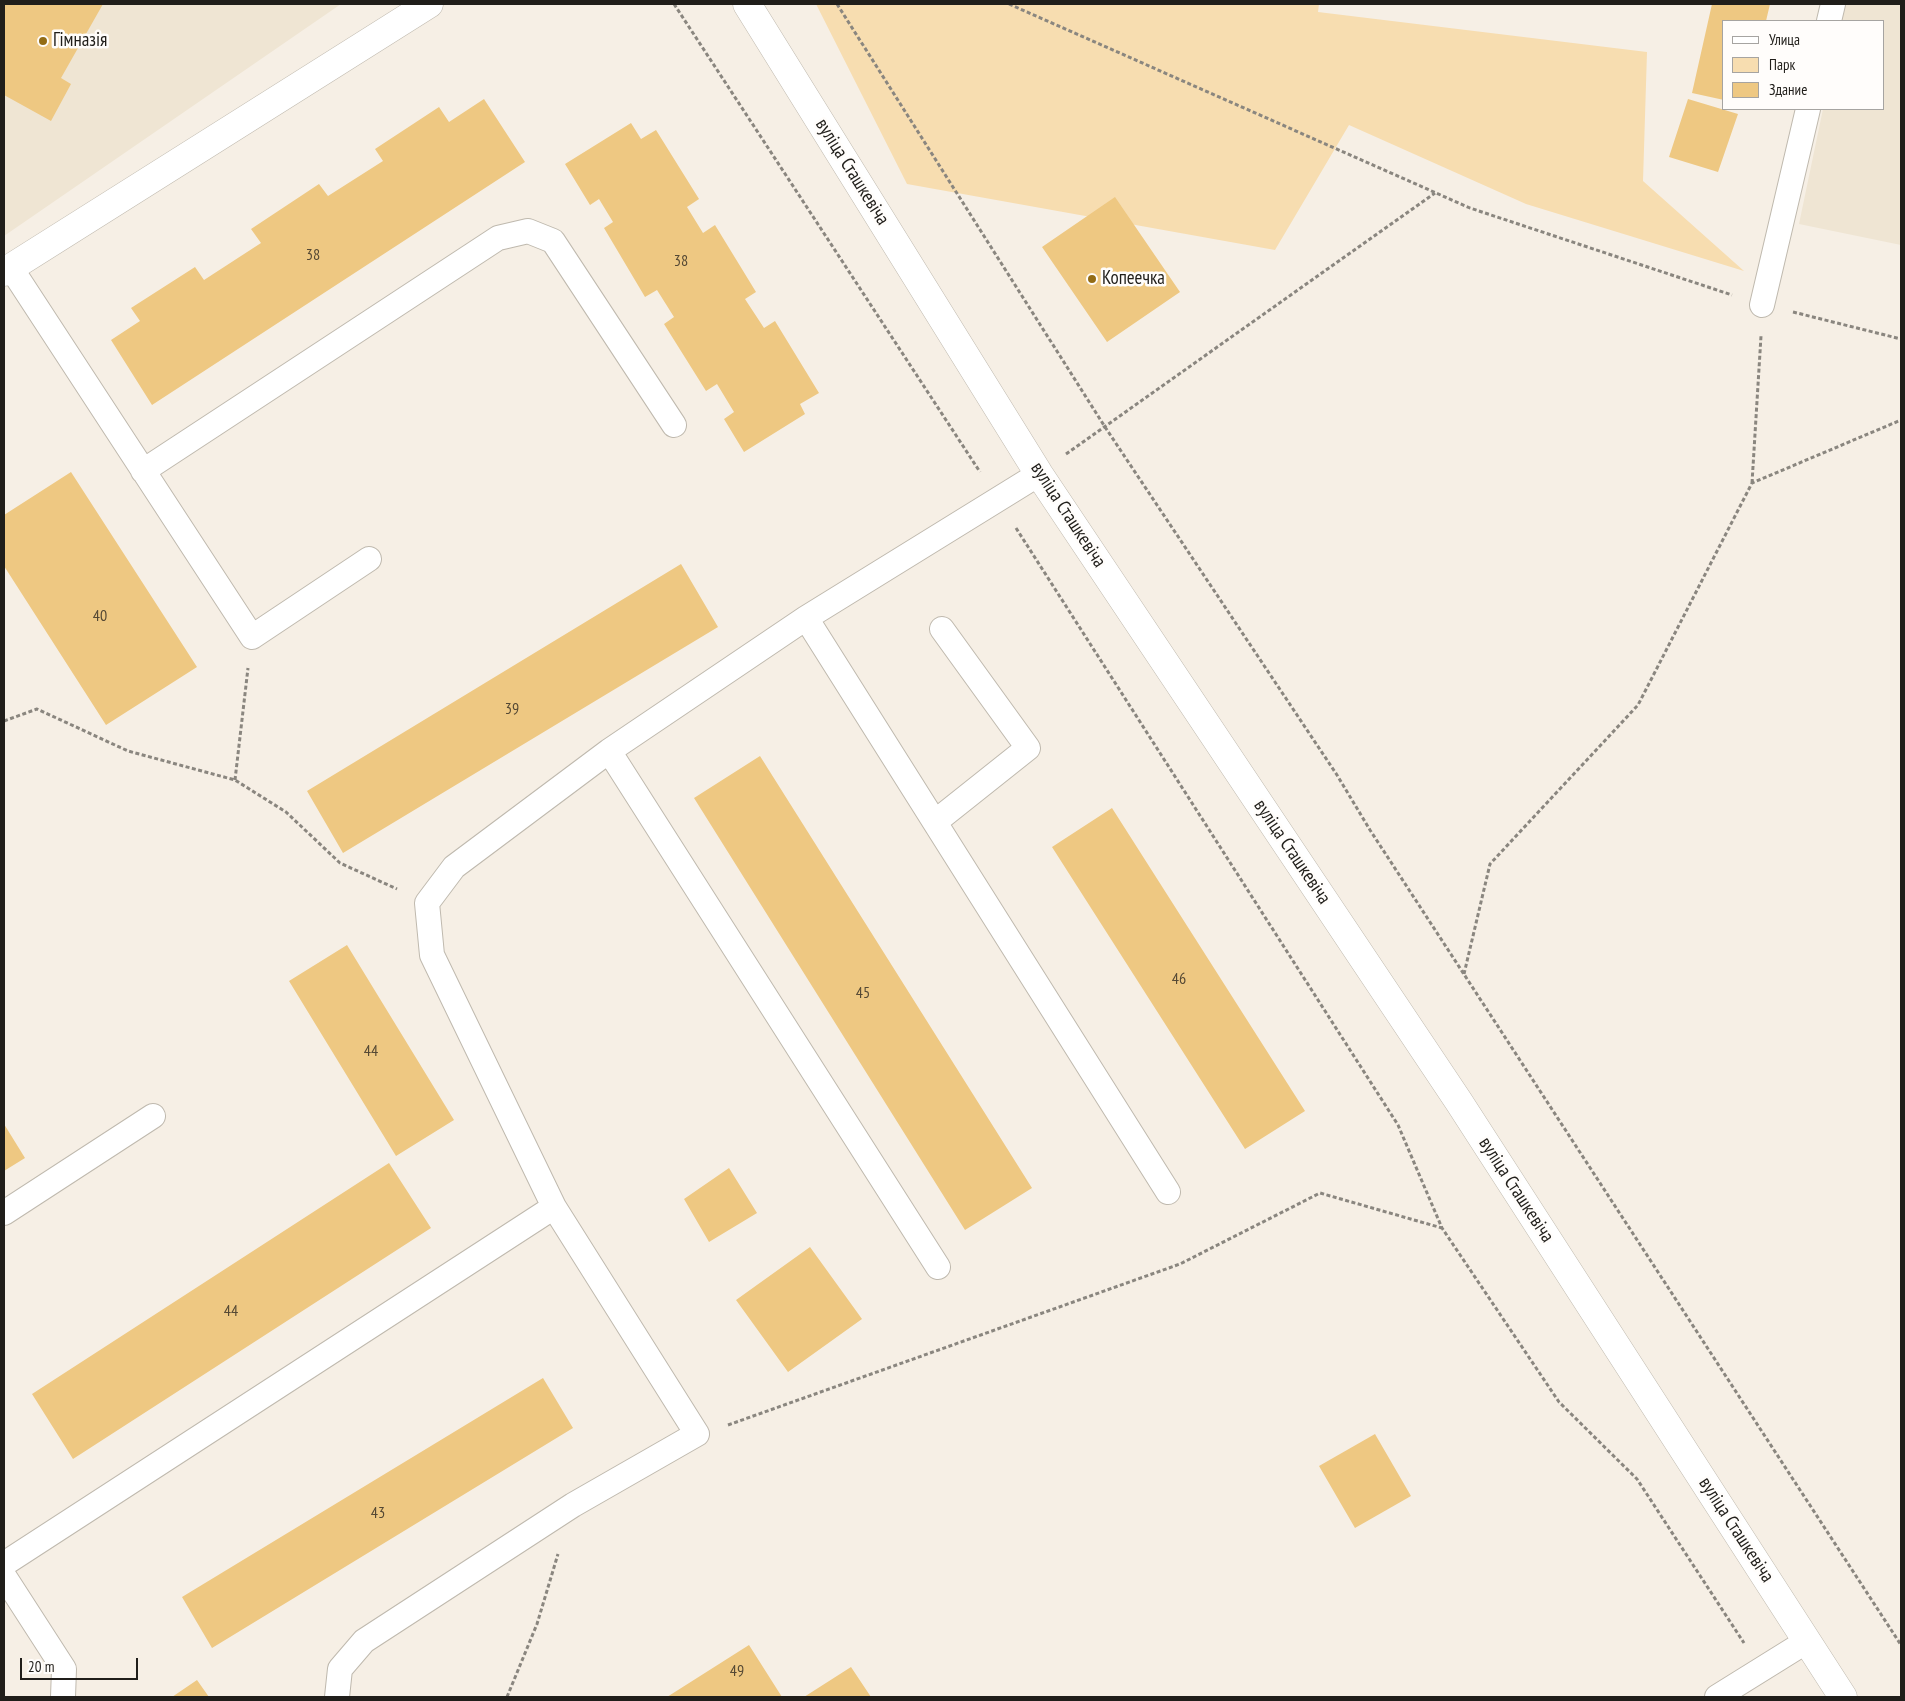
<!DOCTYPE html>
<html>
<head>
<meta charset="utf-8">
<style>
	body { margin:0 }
	#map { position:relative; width:1905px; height:1701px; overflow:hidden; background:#f6efe5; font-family:"PT Sans Narrow",sans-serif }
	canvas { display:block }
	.frame { position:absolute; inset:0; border:5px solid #201e1a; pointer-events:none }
	.legend { position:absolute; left:1722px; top:20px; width:162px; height:90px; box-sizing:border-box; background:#fffdfb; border:1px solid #a6a4a1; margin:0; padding:6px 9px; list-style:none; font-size:15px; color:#201e1a }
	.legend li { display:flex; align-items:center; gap:10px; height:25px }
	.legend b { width:25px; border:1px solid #a6a4a1 }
	.scale { position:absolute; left:20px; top:1658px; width:118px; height:22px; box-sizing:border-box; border:2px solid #201e1a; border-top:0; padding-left:6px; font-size:15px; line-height:18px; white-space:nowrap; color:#201e1a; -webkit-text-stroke:4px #fffdfb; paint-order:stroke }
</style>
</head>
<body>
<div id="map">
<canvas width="1905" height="1701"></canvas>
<div class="frame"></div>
<ul class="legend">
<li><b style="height:6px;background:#fff"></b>Улица</li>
<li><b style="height:14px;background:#f7ddb0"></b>Парк</li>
<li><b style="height:14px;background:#eec882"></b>Здание</li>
</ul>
<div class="scale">20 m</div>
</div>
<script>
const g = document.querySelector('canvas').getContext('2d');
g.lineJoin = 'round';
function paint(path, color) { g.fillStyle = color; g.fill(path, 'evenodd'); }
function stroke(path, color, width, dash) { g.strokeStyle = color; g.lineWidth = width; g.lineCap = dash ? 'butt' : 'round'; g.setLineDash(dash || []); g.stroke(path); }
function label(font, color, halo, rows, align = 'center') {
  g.font = font + ' "PT Sans Narrow",sans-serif'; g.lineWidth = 5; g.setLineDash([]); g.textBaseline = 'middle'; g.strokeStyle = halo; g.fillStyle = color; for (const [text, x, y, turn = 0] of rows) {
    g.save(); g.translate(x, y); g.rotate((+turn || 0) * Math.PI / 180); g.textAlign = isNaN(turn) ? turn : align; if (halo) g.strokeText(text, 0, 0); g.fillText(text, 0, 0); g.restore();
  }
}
paint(new Path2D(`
	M 4,4 L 341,4 L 4,236 Z
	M 1845,4 L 1901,4 L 1901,245 L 1799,224 L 1823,109 L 1884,109 L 1884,21 L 1841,21 Z`), '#efe5d3');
paint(new Path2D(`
	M 816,4 L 1319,4 L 1318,12 L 1647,52 L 1643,181 L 1744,271 L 1526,204 L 1349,125 L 1275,250 L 907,184 Z`), '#f7ddb0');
paint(new Path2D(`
	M 4,4 L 103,4 L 61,78 L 71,84 L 51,121 L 4,95 Z
	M 1712,4 L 1770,4 L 1766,21 L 1724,21 L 1724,100 L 1692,93 Z
	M 484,99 L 525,162 L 152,405 L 111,340 L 140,321 L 131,308 L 195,267 L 204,280 L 261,243 L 251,229 L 319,184 L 328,196 L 383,161 L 375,149 L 439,107 L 449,122 Z
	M 1688,99 L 1738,114 L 1718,172 L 1669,157 Z
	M 631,123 L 641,139 L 656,130 L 699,199 L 687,207 L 703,233 L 715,225 L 756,292 L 745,299 L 764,328 L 775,321 L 819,393 L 800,404 L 805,414 L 744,452 L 724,419 L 734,412 L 717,384 L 706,391 L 664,324 L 674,317 L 657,290 L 645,297 L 604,228 L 613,222 L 599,199 L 590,205 L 565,164 Z
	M 1115,197 L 1180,292 L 1107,342 L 1042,247 Z
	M 71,472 L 197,667 L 106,725 L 4,566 L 4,515 Z
	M 681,564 L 718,627 L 343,853 L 307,791 Z
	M 760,756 L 1032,1188 L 965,1230 L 694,798 Z
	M 1112,808 L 1305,1111 L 1245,1149 L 1052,847 Z
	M 347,945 L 454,1120 L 396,1156 L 289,981 Z
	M 4,1124 L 25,1158 L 4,1171 Z
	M 389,1163 L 431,1228 L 73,1459 L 32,1394 Z
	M 729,1168 L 757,1213 L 709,1242 L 684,1199 Z
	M 810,1247 L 862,1319 L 788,1372 L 736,1300 Z
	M 543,1378 L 573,1428 L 212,1648 L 182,1597 Z
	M 1375,1434 L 1411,1496 L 1355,1528 L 1319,1466 Z
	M 749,1645 L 782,1697 L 667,1697 Z
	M 851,1667 L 871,1697 L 804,1697 Z
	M 197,1680 L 209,1697 L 172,1697 Z`), '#eec882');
const service = new Path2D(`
	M 1829,21 L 1833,4
	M 11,268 L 252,637 L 369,559
	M 1762,305 L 1808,109
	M 143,471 L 498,238 L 528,231 L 553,241 L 674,425
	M 806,618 L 1168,1192
	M 609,751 L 938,1267
	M 935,822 L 1028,748 L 942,629
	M 4,1213 L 153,1116
	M 4,1564 L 554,1207
	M 4,1576 L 64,1669 L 63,1697
	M 337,1697 L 340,1669 L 364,1641 L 573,1505 L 697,1434 L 554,1207 L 432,955 L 427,903 L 454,867 L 609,751 L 806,618 L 1039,474
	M 1717,1697 L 1807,1641`);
const minor = new Path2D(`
	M 747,4 L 1039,474 L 1459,1102 L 1843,1697
	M 4,272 L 429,4`);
stroke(service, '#bfb9ae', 26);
stroke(minor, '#bfb9ae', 29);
stroke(new Path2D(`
	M 674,4 L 980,472
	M 837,4 L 1105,427 L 1337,775 L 1370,830 L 1901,1645
	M 1009,4 L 1470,208 L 1732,295
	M 1793,312 L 1901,339
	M 1066,454 L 1435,193
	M 1752,483 L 1761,336
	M 1016,528 L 1398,1125 L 1442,1228 L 1559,1402 L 1637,1479 L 1744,1643
	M 4,721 L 37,709 L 128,751 L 235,780 L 286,812 L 340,863 L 397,889
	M 235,780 L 248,668
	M 1464,974 L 1490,864 L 1638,705 L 1752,483 L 1901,420
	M 728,1425 L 1180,1264 L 1320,1193 L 1442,1228
	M 507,1697 L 537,1624 L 558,1554`), '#8a867f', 3, [4, 2.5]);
stroke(service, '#fff', 24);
stroke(minor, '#fff', 28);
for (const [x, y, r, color] of [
	[43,41,5,"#936c15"],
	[1092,279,5,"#936c15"]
]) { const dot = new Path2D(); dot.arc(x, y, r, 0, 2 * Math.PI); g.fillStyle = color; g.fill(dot); stroke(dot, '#fffdfb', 2); }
label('16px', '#544834', null, [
	["38",313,255],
	["38",681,261],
	["40",100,616],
	["39",512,709],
	["46",1179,979],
	["45",863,993],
	["44",371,1051],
	["44",231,1311],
	["43",378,1513],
	["49",737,1671]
]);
label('19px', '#201e1a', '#fffdfb', [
	["Гімназія",53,41],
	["Копеечка",1102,279]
], 'left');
label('19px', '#201e1a', '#fffdfb', [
	["вуліца Сташкевіча",852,172,58],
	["вуліца Сташкевіча",1068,515,57],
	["вуліца Сташкевіча",1292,852,56],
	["вуліца Сташкевіча",1516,1190,57],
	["вуліца Сташкевіча",1736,1530,57]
]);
</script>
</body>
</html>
